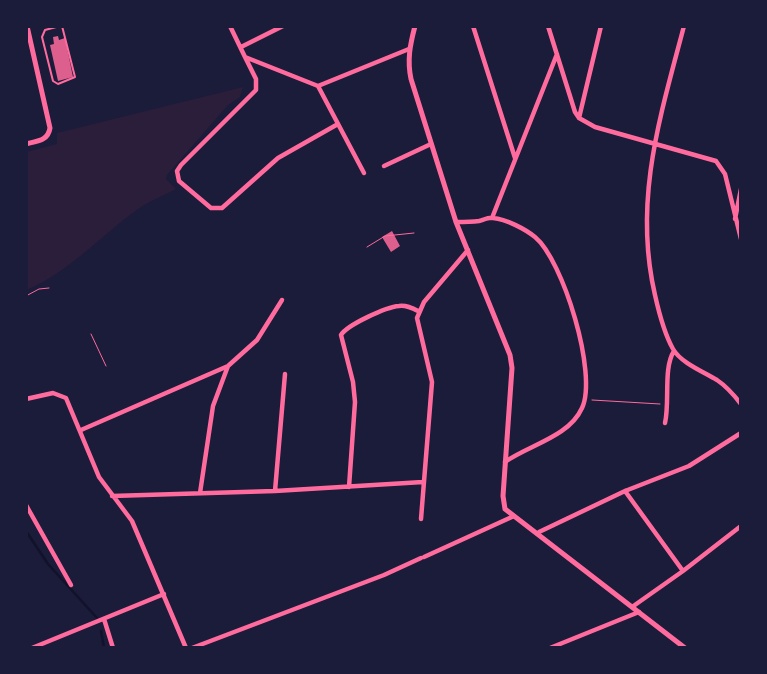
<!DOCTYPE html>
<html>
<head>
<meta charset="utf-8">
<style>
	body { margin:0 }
	#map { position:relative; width:767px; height:674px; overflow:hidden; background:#1b1b3a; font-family:"Nunito Sans",sans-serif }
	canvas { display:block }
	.frame { position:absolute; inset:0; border:28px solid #1b1b3a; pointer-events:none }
</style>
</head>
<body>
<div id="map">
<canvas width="767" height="674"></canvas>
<div class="frame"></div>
</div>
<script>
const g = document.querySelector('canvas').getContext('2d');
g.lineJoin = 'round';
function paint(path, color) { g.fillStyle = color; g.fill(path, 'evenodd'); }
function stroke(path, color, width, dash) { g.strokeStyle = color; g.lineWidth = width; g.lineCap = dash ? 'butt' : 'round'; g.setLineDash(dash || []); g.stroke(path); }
paint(new Path2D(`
	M 243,87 L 240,97 L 228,105 L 167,175 L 166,179 L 176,189 C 163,196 149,201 138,209 C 100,236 70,272 26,290 L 26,152 L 57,144 L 57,133 Z`), '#2a1e3b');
stroke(new Path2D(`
	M 26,531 L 48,564 L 97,618
	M 101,631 L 104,648`), '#12122b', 2.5);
paint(new Path2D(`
	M 58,36 L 59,40 L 65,38 L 73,77 L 58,81 L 50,45 L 54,44 L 53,37 Z
	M 392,231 L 400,246 L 391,252 L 382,237 Z`), '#dd5f8e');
stroke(new Path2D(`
	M 367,247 L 385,236 L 414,233
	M 26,296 L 39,289 L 49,288
	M 91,334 L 106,366
	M 592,400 L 660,404`), '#ff6b9d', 1);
stroke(new Path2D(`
	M 60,26 L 45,30 L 42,37 L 53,81 L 58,84 L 75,77 L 62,26`), '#ff6b9d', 2);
stroke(new Path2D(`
	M 230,26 L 245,57 L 318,86 L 409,49
	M 473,26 L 515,158
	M 548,26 L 575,112 L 579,118 L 595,127 L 716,161 L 725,174 L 741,239
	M 684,26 C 660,117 633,201 655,295 C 659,313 664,333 673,349 C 681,363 704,372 717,380 C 726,386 734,395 741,404
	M 241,47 L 283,26
	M 245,57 L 256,79 L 256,90 L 181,165 L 177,171 L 179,181 L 211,208 L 222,208 L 278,158 L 338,124
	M 318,86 L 364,173
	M 579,118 L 601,26
	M 384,166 L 431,144
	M 492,218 L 557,54
	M 735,219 L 741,189
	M 456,222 C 463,222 471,222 479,221 C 483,220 489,217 493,218 C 506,219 525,229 535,237 C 563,260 598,374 582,408 C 569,437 529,445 505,462
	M 26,399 L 53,393 L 66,398 L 99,477 L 132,521 L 186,648
	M 665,423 C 670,402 663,368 674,351
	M 81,430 L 228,366 L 257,340 L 282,300
	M 349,487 L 355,402 L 353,382 L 341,335 C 347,325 386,307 399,306 C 406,305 412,308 418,311
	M 275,491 L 285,374
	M 625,491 L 683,571
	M 200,493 L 213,406 L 228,366
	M 112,496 L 275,491 L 423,482
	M 26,505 L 71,585
	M 421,519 L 432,382 L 417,318 L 424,302 L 468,250
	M 539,532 L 625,491 L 689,466 L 741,433
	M 424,557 L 514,516
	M 632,607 L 683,571 L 741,526
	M 104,619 L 113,648
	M 32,648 L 164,594
	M 192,648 L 384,575 L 421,558
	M 550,648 L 639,612`), '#ff6b9d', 4.5);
stroke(new Path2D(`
	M 415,26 C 410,45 407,60 411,79 L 456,222 L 510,355 L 512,368 L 503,496 L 505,509 L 685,648
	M 26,144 C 37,141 48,141 50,128 L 27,26`), '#ff6b9d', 5);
</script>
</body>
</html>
